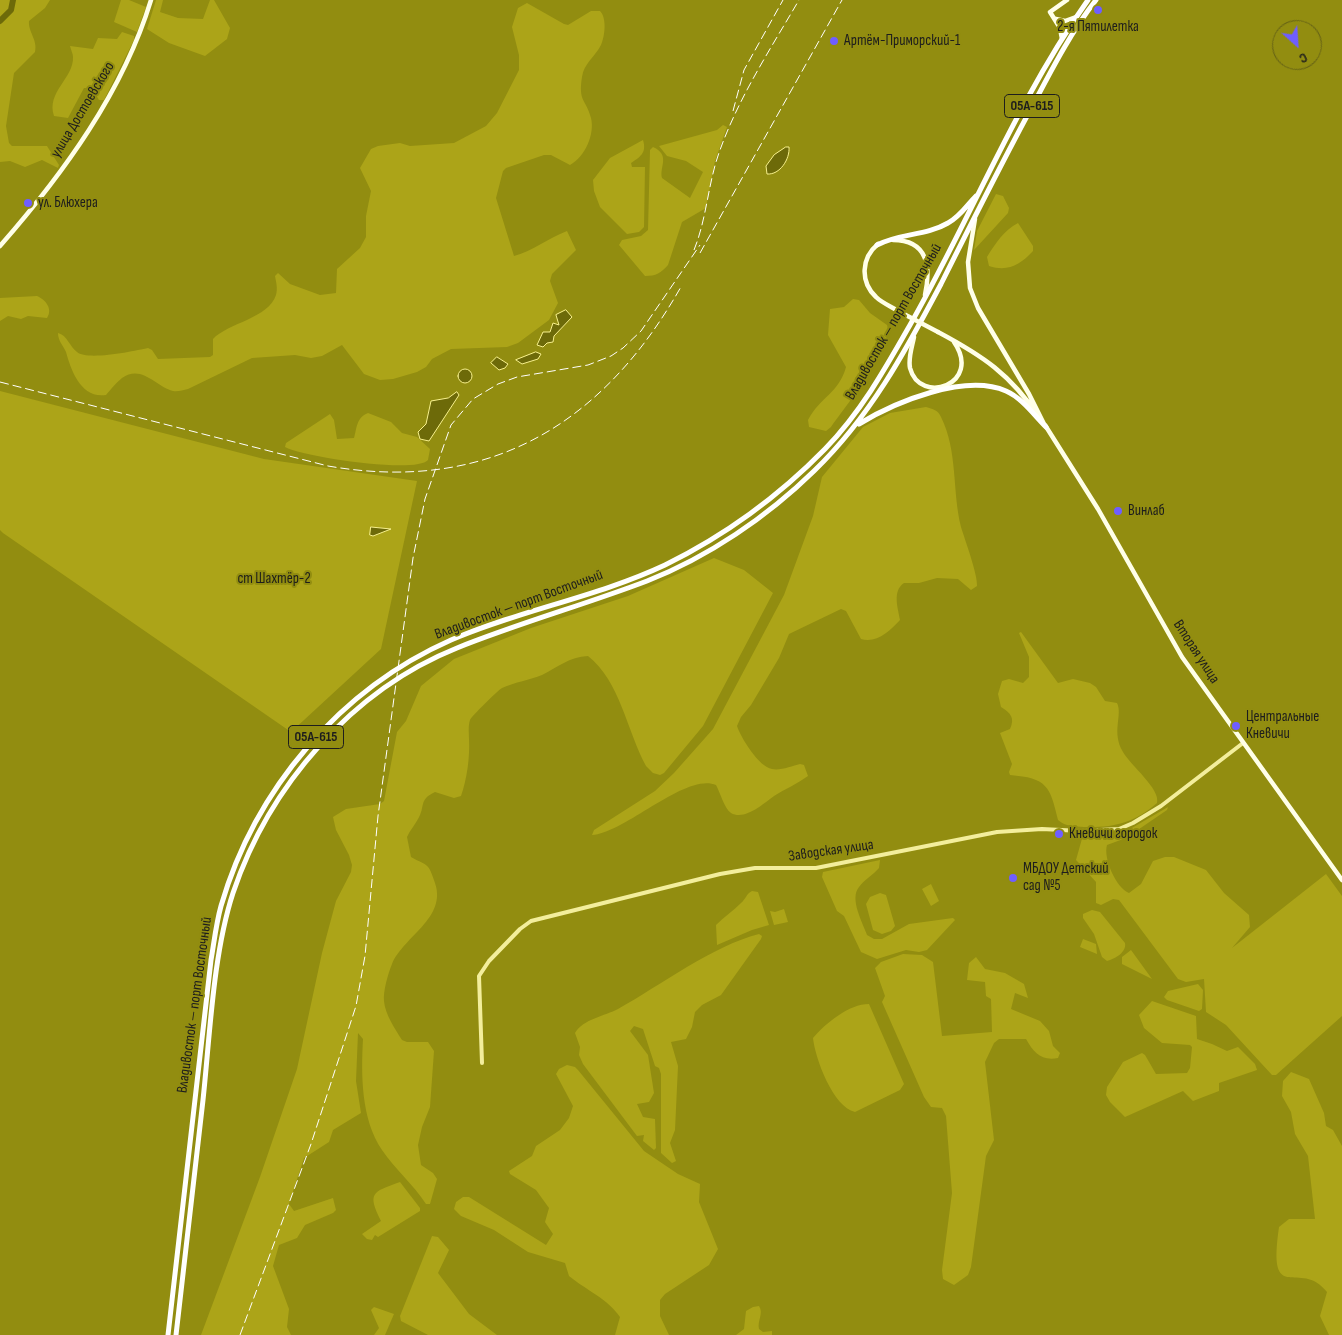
<!DOCTYPE html>
<html>
<head>
<meta charset="utf-8">
<style>
	body { margin:0 }
	#map { position:relative; width:1342px; height:1335px; overflow:hidden; background:#928d10; font-family:"Sofia Sans Condensed",sans-serif }
	canvas { display:block }
	.north { position:absolute; left:1272px; top:20px; width:50px; height:50px; box-sizing:border-box; background:#928d10; border:1px solid #636015; border-radius:50%; rotate:154deg; font-size:14px; font-weight:700; line-height:20px; text-align:center; color:#1d1d1d }
	.north::after { content:''; display:block; margin:auto; width:18px; height:22px; background:#6f5eff; clip-path:polygon(50% 0,100% 100%,50% 72%,0 100%) }
</style>
</head>
<body>
<div id="map">
<canvas width="1342" height="1335"></canvas>
<div class="north">С</div>
</div>
<script>
const g = document.querySelector('canvas').getContext('2d');
g.lineJoin = 'round';
function paint(path, color) { g.fillStyle = color; g.fill(path, 'evenodd'); }
function stroke(path, color, width, dash) { g.strokeStyle = color; g.lineWidth = width; g.lineCap = dash ? 'butt' : 'round'; g.setLineDash(dash || []); g.stroke(path); }
function label(font, color, halo, rows, align = 'center') {
  g.font = font + ' "Sofia Sans Condensed",sans-serif'; g.lineWidth = 4; g.setLineDash([]); g.textBaseline = 'middle'; g.strokeStyle = halo; g.fillStyle = color; for (const [text, x, y, turn = 0] of rows) {
    g.save(); g.translate(x, y); g.rotate((+turn || 0) * Math.PI / 180); g.textAlign = isNaN(turn) ? turn : align; if (halo) g.strokeText(text, 0, 0); g.fillText(text, 0, 0); g.restore();
  }
}
paint(new Path2D(`
	M 0,0 L 50,0 L 45,8 L 29,21 C 28,32 38,40 35,52 L 14,73 L 6,126 L 9,143 L 12,146 L 47,146 L 59,165 L 58,168 L 42,160 L 25,167 L 10,161 L 0,162 Z
	M 121,0 L 129,0 L 146,7 L 137,32 L 114,22 Z
	M 156,0 L 163,0 L 160,12 L 178,18 L 203,19 L 210,0 L 214,0 L 230,28 L 227,39 L 205,56 L 169,43 L 147,29 Z
	M 527,3 L 564,24 L 568,25 L 591,11 L 600,11 C 607,18 605,36 601,45 C 595,57 584,63 582,77 C 578,102 586,99 591,118 C 595,134 585,157 570,165 L 551,155 L 544,155 L 506,168 L 503,171 L 496,198 L 514,256 C 533,251 548,238 567,231 L 576,250 L 552,274 L 550,281 L 558,303 L 549,320 L 518,343 L 507,347 L 451,349 L 432,359 L 426,367 L 417,372 L 393,379 L 380,380 L 364,374 L 342,345 L 322,356 L 311,358 L 295,355 L 252,358 L 188,389 C 183,390 178,392 173,391 C 156,387 142,364 122,378 C 117,382 111,389 106,395 C 81,399 71,370 66,352 C 63,345 58,341 58,333 C 67,335 70,347 77,352 C 87,361 134,351 148,348 L 152,350 L 158,359 L 210,357 L 213,355 L 213,339 C 228,323 269,318 276,295 C 278,288 276,282 275,276 L 278,273 L 290,284 L 320,295 L 336,293 L 337,269 L 360,248 L 366,237 L 366,216 L 371,191 L 360,168 L 371,149 L 378,146 L 400,143 L 410,146 L 454,143 L 486,126 L 497,113 L 519,70 L 519,55 L 512,27 L 518,8 Z
	M 122,32 L 134,36 L 134,40 L 104,100 L 99,100 L 92,88 L 84,88 L 68,118 L 54,116 C 46,92 74,78 73,57 C 73,54 71,50 70,46 L 93,49 L 98,38 L 117,39 Z
	M 723,125 L 727,127 L 715,161 L 706,208 L 682,222 L 668,265 C 661,273 656,276 645,276 L 619,245 L 622,240 L 641,236 L 648,230 L 650,150 L 653,147 C 671,155 659,167 662,178 L 690,198 L 703,172 L 686,161 L 667,156 L 659,146 L 717,130 Z
	M 643,140 C 647,153 640,157 631,163 L 632,167 L 645,167 L 644,227 L 639,232 L 627,234 L 600,207 L 594,191 L 593,180 L 610,158 Z
	M 996,194 L 1003,196 L 1009,208 L 1008,213 L 974,250 L 977,231 Z
	M 1018,223 L 1033,246 L 1033,251 C 1020,265 1008,272 989,266 L 987,257 C 995,244 1004,230 1018,223 Z
	M 37,296 C 46,300 53,309 47,318 L 28,316 L 21,319 L 8,316 L 0,321 L 0,298 Z
	M 853,299 L 859,300 L 870,313 L 887,325 C 894,345 844,409 831,427 L 826,431 L 809,427 L 808,420 C 820,397 839,393 846,367 L 828,335 L 830,309 L 844,307 Z
	M 0,391 L 264,459 L 417,481 L 381,649 L 291,732 L 3,533 L 0,530 Z
	M 926,407 C 933,409 938,410 941,417 C 958,451 952,491 961,527 C 965,540 978,575 977,586 L 971,590 L 958,579 L 937,578 L 919,583 L 904,583 C 892,591 898,608 900,620 C 890,631 876,644 861,639 L 846,611 L 841,609 L 789,634 L 779,658 L 751,705 L 741,717 L 737,726 C 741,738 759,767 772,769 C 780,771 792,766 800,764 L 804,765 L 808,776 C 797,784 785,789 774,796 C 764,803 745,821 731,813 C 724,808 720,792 716,785 C 686,772 625,833 592,835 L 594,830 L 655,791 L 674,773 L 713,729 L 784,595 L 813,516 L 822,477 L 863,427 L 890,413 Z
	M 368,413 L 391,422 L 402,433 L 417,437 L 430,449 L 428,460 C 416,474 304,457 285,447 L 286,443 L 330,414 L 334,420 L 337,439 L 354,438 C 357,428 356,418 368,413 Z
	M 714,558 L 744,570 L 773,593 L 703,726 L 664,773 L 660,775 L 653,773 L 646,766 C 627,731 620,681 588,656 C 569,657 558,667 542,675 C 530,680 515,682 502,688 C 498,690 471,717 470,720 C 468,726 469,733 469,739 C 470,757 467,779 461,796 L 454,798 L 435,792 C 418,800 426,806 418,819 C 415,825 410,830 407,837 L 411,857 C 429,867 428,862 435,883 C 447,918 404,936 392,964 C 388,974 383,991 384,1001 C 385,1014 395,1029 402,1040 L 407,1042 L 428,1042 L 434,1051 L 430,1107 L 422,1127 L 418,1145 L 421,1165 L 433,1173 L 437,1179 L 430,1204 L 426,1204 C 413,1184 395,1169 382,1150 C 361,1119 361,1075 363,1039 L 358,1033 L 356,1081 L 361,1113 L 333,1130 L 329,1142 L 304,1158 L 289,1204 L 294,1211 L 333,1198 L 336,1210 L 333,1213 L 305,1225 L 297,1238 L 279,1245 L 273,1266 L 289,1309 L 287,1327 L 291,1335 L 201,1335 L 260,1177 L 297,1069 L 322,953 L 336,901 L 351,872 L 352,865 L 349,855 L 336,830 L 333,817 L 346,809 L 380,804 L 384,801 L 397,732 L 406,721 L 421,686 L 454,659 L 531,628 L 628,596 Z
	M 1021,632 L 1058,683 L 1073,679 L 1090,683 L 1096,687 L 1105,701 L 1117,703 C 1123,715 1111,732 1123,752 C 1130,765 1161,789 1157,803 C 1135,823 1112,828 1084,827 C 1074,826 1066,827 1058,820 C 1050,786 1047,778 1010,775 L 1009,772 L 1012,764 L 1000,733 L 1010,729 C 1015,718 1011,713 1001,707 L 998,694 L 1002,681 L 1009,679 L 1023,683 L 1029,677 L 1029,657 L 1019,633 Z
	M 1168,807 L 1167,810 L 1126,838 L 1107,845 C 1103,858 1116,888 1129,893 L 1141,884 L 1153,861 L 1165,857 L 1174,857 L 1206,870 L 1224,893 L 1249,915 L 1250,927 L 1232,948 L 1326,874 L 1342,896 L 1342,1016 L 1276,1075 L 1272,1075 L 1226,1025 L 1206,1012 L 1204,979 L 1186,982 L 1178,979 L 1119,900 L 1113,899 L 1101,905 L 1096,903 L 1096,882 L 1076,860 L 1083,835 L 1113,835 L 1125,832 Z
	M 880,860 L 879,868 C 873,875 864,880 859,887 C 849,899 863,923 867,935 L 874,939 L 882,939 L 909,924 L 953,918 L 955,920 L 927,950 L 919,952 L 906,950 L 877,959 L 861,952 L 844,916 L 837,911 L 822,877 L 823,872 Z
	M 931,884 L 939,901 L 931,906 L 922,889 Z
	M 752,891 L 758,892 L 769,925 L 752,930 L 717,945 L 716,925 C 724,917 733,911 741,903 C 746,899 746,894 752,891 Z
	M 880,893 L 886,895 L 895,926 L 891,931 L 882,934 L 873,930 L 866,904 L 870,897 Z
	M 784,909 L 788,922 L 774,925 L 770,911 L 775,912 Z
	M 1092,910 L 1100,912 L 1125,943 C 1127,952 1115,959 1107,961 L 1102,957 L 1094,934 L 1083,918 L 1083,914 Z
	M 759,934 L 762,936 L 761,939 L 721,995 L 702,1005 L 695,1012 L 692,1027 L 686,1039 L 671,1042 L 678,1066 L 675,1130 L 670,1143 L 676,1161 L 672,1163 L 661,1153 L 661,1074 L 659,1068 L 655,1066 L 643,1029 L 634,1026 L 630,1031 L 648,1055 L 654,1093 L 649,1102 L 637,1104 L 643,1117 L 655,1119 L 656,1148 L 654,1150 L 643,1141 L 644,1135 L 637,1136 L 583,1064 L 579,1055 L 580,1047 L 575,1033 C 583,1019 605,1016 618,1009 C 661,985 712,946 759,934 Z
	M 1083,939 L 1096,944 L 1097,954 L 1080,947 Z
	M 1131,950 L 1152,979 L 1122,964 L 1122,957 Z
	M 903,954 L 922,955 L 933,962 L 942,1036 L 992,1032 L 991,999 L 986,996 L 985,982 L 967,980 L 969,963 L 976,957 L 985,969 L 1005,973 L 1024,984 L 1028,998 L 1015,993 L 1011,1009 L 1040,1021 L 1049,1031 L 1053,1046 L 1060,1053 L 1058,1058 C 1041,1061 1034,1053 1026,1039 L 999,1039 L 994,1043 L 985,1062 L 994,1140 L 986,1156 L 971,1267 L 968,1275 L 954,1285 L 943,1279 L 942,1270 L 952,1193 L 946,1116 L 942,1108 L 931,1107 L 924,1097 L 882,1002 L 885,996 L 875,968 L 881,962 Z
	M 1198,984 L 1203,990 L 1202,1009 L 1199,1011 L 1167,1000 L 1164,997 L 1168,991 Z
	M 1152,1001 L 1196,1016 L 1197,1039 L 1212,1044 L 1227,1051 L 1238,1047 L 1255,1064 L 1257,1070 L 1219,1083 L 1219,1091 L 1193,1101 L 1183,1091 L 1125,1117 L 1110,1102 L 1106,1095 L 1107,1087 L 1123,1062 L 1142,1053 L 1145,1055 L 1156,1074 L 1187,1073 L 1190,1068 L 1192,1047 L 1190,1045 L 1162,1043 L 1144,1028 L 1139,1015 Z
	M 869,1004 L 904,1084 L 900,1090 L 855,1112 C 833,1107 815,1058 813,1038 C 826,1023 849,1004 869,1004 Z
	M 567,1065 L 575,1067 L 578,1070 L 644,1151 L 678,1174 L 700,1184 L 699,1202 L 718,1249 L 709,1265 L 665,1294 L 660,1300 L 660,1316 L 669,1335 L 615,1335 L 620,1317 C 608,1299 586,1290 569,1276 L 565,1263 L 528,1252 L 494,1230 L 461,1216 L 454,1209 L 456,1202 L 463,1197 L 469,1197 L 546,1245 L 553,1234 L 545,1222 L 549,1208 L 536,1190 L 510,1174 L 509,1171 L 532,1156 L 536,1146 L 560,1130 L 569,1118 L 573,1106 L 556,1074 L 559,1069 Z
	M 1291,1072 L 1309,1079 L 1324,1113 L 1326,1126 L 1333,1130 L 1342,1146 L 1342,1335 L 1329,1335 L 1320,1316 L 1327,1292 C 1300,1257 1267,1309 1279,1227 L 1289,1219 L 1315,1219 L 1308,1156 L 1295,1134 L 1291,1112 L 1282,1096 L 1283,1081 Z
	M 400,1182 L 420,1208 L 420,1211 L 378,1237 L 375,1235 L 372,1240 L 367,1239 L 362,1234 L 381,1221 C 367,1193 372,1192 400,1182 Z
	M 432,1236 L 438,1237 L 449,1250 L 438,1273 L 469,1314 L 497,1335 L 428,1335 L 401,1321 L 400,1316 Z
	M 759,1306 C 764,1313 757,1321 759,1329 L 763,1332 L 772,1331 L 772,1335 L 736,1335 L 744,1329 L 746,1311 L 753,1307 Z
	M 374,1307 L 394,1314 L 385,1335 L 374,1335 L 379,1328 L 371,1310 Z`), '#aca418');
const water = new Path2D(`
	M 786,147 L 789,147 C 790,159 780,175 767,174 L 766,166 L 774,155 Z
	M 566,310 L 572,317 L 554,336 L 553,342 L 547,343 L 543,347 L 537,345 L 543,332 L 550,332 L 553,323 L 559,325 L 556,315 Z
	M 536,352 L 541,354 L 538,359 L 522,364 L 516,360 Z
	M 497,357 L 508,364 L 505,368 L 499,370 L 491,363 Z
	M458 376a7 7 0 1 1 14 0a7 7 0 1 1-14 0Z
	M 457,392 L 459,395 L 429,441 L 420,439 L 418,432 L 426,424 L 431,401 L 448,398 Z
	M 371,527 L 391,529 L 373,536 L 370,535 Z`);
paint(water, '#6d6a09');
stroke(water, '#f7f08d', 1);
stroke(new Path2D(`
	M 0,21 L 11,10 L 13,0`), '#6d6a09', 6);
stroke(new Path2D(`
	M 482,1063 L 479,976 L 489,961 L 520,929 L 531,921 L 720,874 L 755,868 L 816,868 L 997,832 L 1042,829 L 1081,831 L 1119,829 L 1133,823 L 1161,806 L 1243,743`), '#f3ee9c', 4);
stroke(new Path2D(`
	M 1056,19 L 1065,21 L 1076,17
	M 1062,39 L 1060,28 L 1050,12 L 1067,0
	M 975,219 L 968,262 L 970,288 L 978,308 L 1029,394 L 1044,424
	M 893,240 C 928,240 931,267 925,295
	M 878,244 C 861,258 860,282 876,297 C 882,303 892,307 900,312
	M 0,246 C 63,174 123,92 151,0
	M 938,332 C 983,356 1010,374 1039,417
	M 914,337 C 912,347 908,358 910,368 C 920,406 983,384 954,342
	M 1045,425 L 1098,509 L 1182,657 L 1342,880`), '#ffffe8', 4.5);
stroke(new Path2D(`
	M 877,245 C 900,233 926,236 948,223 C 960,217 967,205 976,196
	M 859,424 C 895,402 965,373 1006,391 C 1022,398 1034,415 1046,427
	M 168,1335 L 211,960 C 214,943 216,924 221,906 C 255,789 340,689 451,640 C 520,610 597,597 665,565 C 724,536 779,496 825,449 C 861,412 885,369 910,325 C 971,218 1017,100 1088,0
	M 176,1335 C 185,1257 194,1178 203,1100 C 210,1035 213,954 233,893 C 269,786 352,690 457,648 C 519,623 584,605 647,581 C 708,557 767,517 814,471 C 870,417 905,352 941,284 C 971,224 1001,164 1033,105 C 1052,69 1071,32 1096,0`), '#fff', 5);
stroke(new Path2D(`
	M 733,111 L 744,70 L 783,0
	M 694,250 C 707,218 708,182 720,150 C 739,97 771,48 799,0
	M 700,253 L 842,0
	M 0,382 L 328,466 C 489,494 604,424 682,285
	M 240,1335 L 311,1144 L 356,1006 L 365,956 L 378,816 L 413,558 L 425,499 L 451,425 L 473,399 L 498,384 L 517,377 L 588,365 L 611,356 L 623,348 L 641,331 L 700,245`), '#fff', 1, [9, 4]);
stroke(new Path2D(`
	M 900,312 L 938,332`), '#ffffe8', 4.5);
for (const [x, y, r, color] of [
	[1098,10,5,"#6f5eff"],
	[834,41,5,"#6f5eff"],
	[28,203,5,"#6f5eff"],
	[1118,511,5,"#6f5eff"],
	[1236,726,5,"#6f5eff"],
	[1059,834,5,"#6f5eff"],
	[1013,878,5,"#6f5eff"]
]) { const dot = new Path2D(); dot.arc(x, y, r, 0, 2 * Math.PI); g.fillStyle = color; g.fill(dot); stroke(dot, '#928d10', 2); }
for (const [x, y, w] of [
	[1032,106,55],
	[316,737,55]
]) { const box = new Path2D(); box.roundRect(x - w / 2, y - 11.5, w, 23, 4); g.fillStyle = '#928d10'; g.fill(box); stroke(box, '#1d1d1d', 1); }
label('bold 14px', '#1d1d1d', null, [
	["05А-615",1032,106],
	["05А-615",316,737]
]);
label('15px', '#1d1d1d', '#928d10', [
	["2-я Пятилетка",1098,27,"center"],
	["Артём-Приморский-1",844,41],
	["ул. Блюхера",38,203],
	["Винлаб",1128,511],
	["Центральные",1246,717],
	["Кневичи",1246,734],
	["Кневичи городок",1069,834],
	["МБДОУ Детский",1023,869],
	["сад №5",1023,886]
], 'left');
label('15px', '#1d1d1d', '#928d10', [
	["улица Достоевского",83,110,-59],
	["Владивосток — порт Восточный",894,322,-60],
	["Владивосток — порт Восточный",519,605,-20],
	["Вторая улица",1196,652,57],
	["Заводская улица",831,851,-8],
	["Владивосток — порт Восточный",195,1005,-82]
]);
label('15px', '#1d1d1a', '#928d10', [
	["ст Шахтёр-2",274,579]
]);
</script>
</body>
</html>
